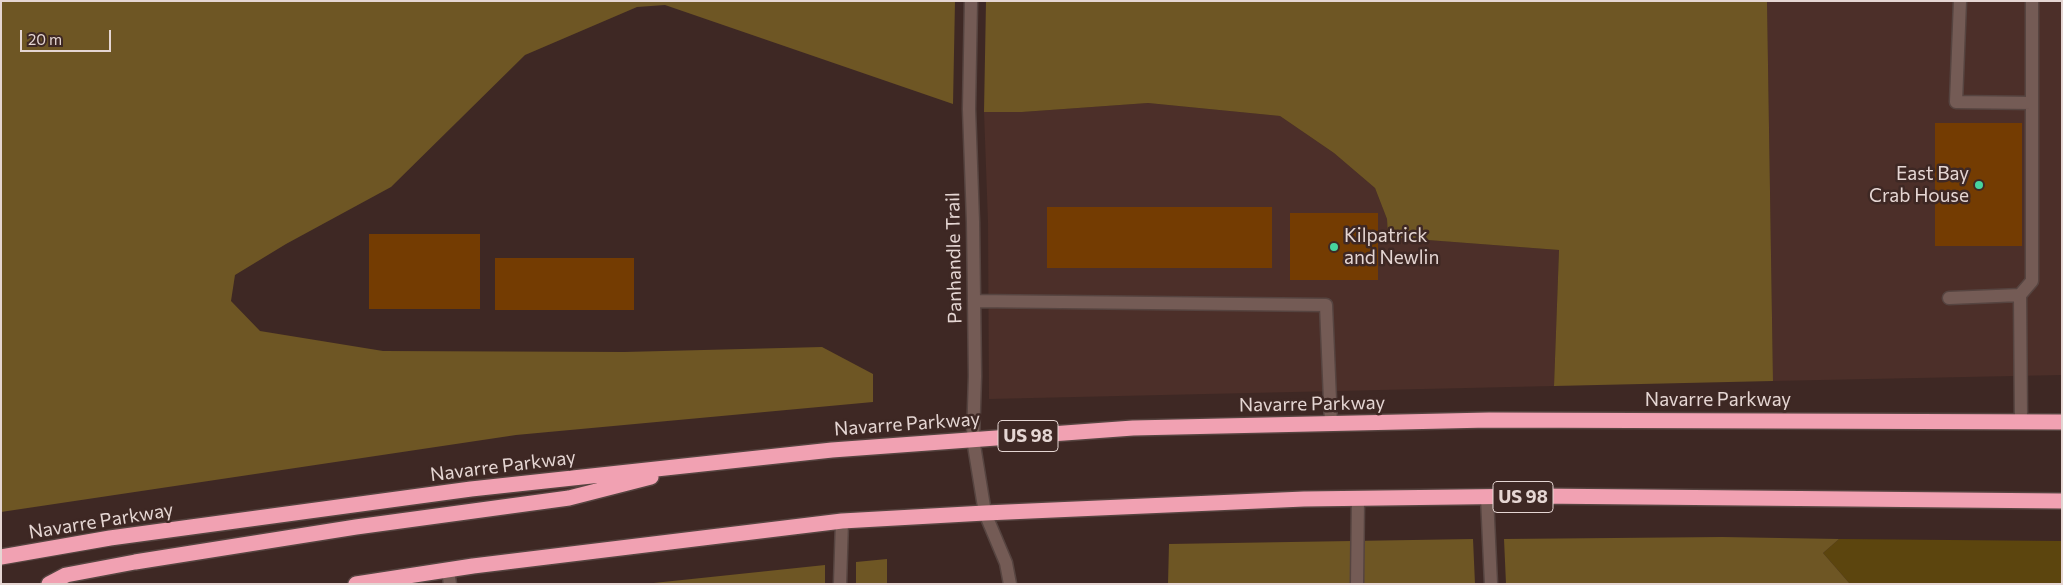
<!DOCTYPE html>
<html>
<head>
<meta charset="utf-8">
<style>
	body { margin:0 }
	#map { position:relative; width:2063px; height:585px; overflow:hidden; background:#3e2824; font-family:Commissioner,sans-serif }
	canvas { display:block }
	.frame { position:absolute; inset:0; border:2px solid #e5d6d3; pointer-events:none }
	.scale { position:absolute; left:20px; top:30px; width:91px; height:22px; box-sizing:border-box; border:2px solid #e5d6d3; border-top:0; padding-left:6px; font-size:15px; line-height:18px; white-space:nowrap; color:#e5d6d3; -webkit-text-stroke:4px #3e2824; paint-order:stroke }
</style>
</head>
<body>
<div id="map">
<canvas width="2063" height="585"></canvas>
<div class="frame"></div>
<div class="scale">20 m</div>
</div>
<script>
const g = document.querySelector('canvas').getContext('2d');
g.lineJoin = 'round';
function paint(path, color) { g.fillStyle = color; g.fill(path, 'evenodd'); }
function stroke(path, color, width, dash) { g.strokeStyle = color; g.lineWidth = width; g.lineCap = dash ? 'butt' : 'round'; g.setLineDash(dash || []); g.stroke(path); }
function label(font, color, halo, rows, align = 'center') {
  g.font = font + ' Commissioner,sans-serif'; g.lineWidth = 5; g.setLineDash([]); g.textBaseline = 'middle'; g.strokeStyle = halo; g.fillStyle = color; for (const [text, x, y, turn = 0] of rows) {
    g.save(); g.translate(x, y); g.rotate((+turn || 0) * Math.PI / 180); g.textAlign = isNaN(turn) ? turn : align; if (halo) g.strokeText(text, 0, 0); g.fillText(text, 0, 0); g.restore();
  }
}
paint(new Path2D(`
	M 1767,1 L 2062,1 L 2062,375 L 1773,381 Z
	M 1148,103 L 1280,116 L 1334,153 L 1375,188 L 1387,219 L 1388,237 L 1559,250 L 1554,386 L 989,399 L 988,222 L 984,112 L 1022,112 Z`), '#4c2f29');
paint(new Path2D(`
	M 1839,539 L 2062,541 L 2062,584 L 1850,584 L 1823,553 Z`), '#5c450e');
paint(new Path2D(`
	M 1,1 L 955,1 L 953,104 L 665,5 L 637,7 L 525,55 L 391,187 L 286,244 L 235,275 L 231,301 L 260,331 L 383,351 L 624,352 L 822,347 L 873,374 L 873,402 L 516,435 L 1,512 Z
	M 986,1 L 1767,1 L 1773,381 L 1554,386 L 1559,250 L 1388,237 L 1387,219 L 1375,188 L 1334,153 L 1280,116 L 1148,103 L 1022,112 L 984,112 Z
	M 1722,537 L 1839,539 L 1823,553 L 1850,584 L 1506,584 L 1504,539 Z
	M 1473,539 L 1475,584 L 1168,584 L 1169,544 Z
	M 887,559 L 887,584 L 856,584 L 856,562 Z
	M 825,565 L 825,584 L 644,584 Z`), '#6e5624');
paint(new Path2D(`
	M 1935,123 L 2022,123 L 2022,246 L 1935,246 Z
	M 1047,207 L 1272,207 L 1272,268 L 1047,268 Z
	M 1290,213 L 1378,213 L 1378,280 L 1290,280 Z
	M 369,234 L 480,234 L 480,309 L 369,309 Z
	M 495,258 L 634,258 L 634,310 L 495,310 Z`), '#743c02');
const minor = new Path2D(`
	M 971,1 L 969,109 L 973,222 L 975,376 L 973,439 L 985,513 L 1006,563 L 1010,584
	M 1960,1 L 1956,102 L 2032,103 L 2032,281 L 2020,295
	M 2032,1 L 2032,103
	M 1949,298 L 2020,295 L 2021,422
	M 974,301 L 1326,305 L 1331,424
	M 1487,497 L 1491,584
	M 448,570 L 450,584
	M 840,584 L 842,521
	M 1357,584 L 1358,499`);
const highway = new Path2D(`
	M 1,557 L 110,538 L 471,489 L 832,450 L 1133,428 L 1489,420 L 2062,422
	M 49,584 L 66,575 L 135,562 L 356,527 L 569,498 L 651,477
	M 356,584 L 473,566 L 842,521 L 985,513 L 1304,499 L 1536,496 L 2062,501`);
stroke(minor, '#564440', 15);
stroke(highway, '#564440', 18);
stroke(minor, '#745b55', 12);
stroke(highway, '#f1a1b2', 15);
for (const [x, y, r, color] of [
	[1979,185,5,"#47d49e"],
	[1334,247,5,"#47d49e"]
]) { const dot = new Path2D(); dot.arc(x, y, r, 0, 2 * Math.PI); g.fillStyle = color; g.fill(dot); stroke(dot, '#3e2824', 2); }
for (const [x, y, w] of [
	[1028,436,60],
	[1523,497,60]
]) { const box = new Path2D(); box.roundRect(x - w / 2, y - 15.5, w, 31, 4); g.fillStyle = '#3e2824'; g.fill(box); stroke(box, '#e5d6d3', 1); }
label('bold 18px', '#e5d6d3', null, [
	["US 98",1028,436],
	["US 98",1523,497]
]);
label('19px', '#e5d6d3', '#3e2824', [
	["East Bay",1969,174],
	["Crab House",1969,196],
	["Kilpatrick",1344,236,"left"],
	["and Newlin",1344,258,"left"]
], 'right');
label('19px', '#e5d6d3', '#3e2824', [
	["Panhandle Trail",954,258,-91],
	["Navarre Parkway",1718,400],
	["Navarre Parkway",1312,404,-1],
	["Navarre Parkway",907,424,-4],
	["Navarre Parkway",503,466,-7],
	["Navarre Parkway",101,521,-9]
]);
</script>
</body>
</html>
